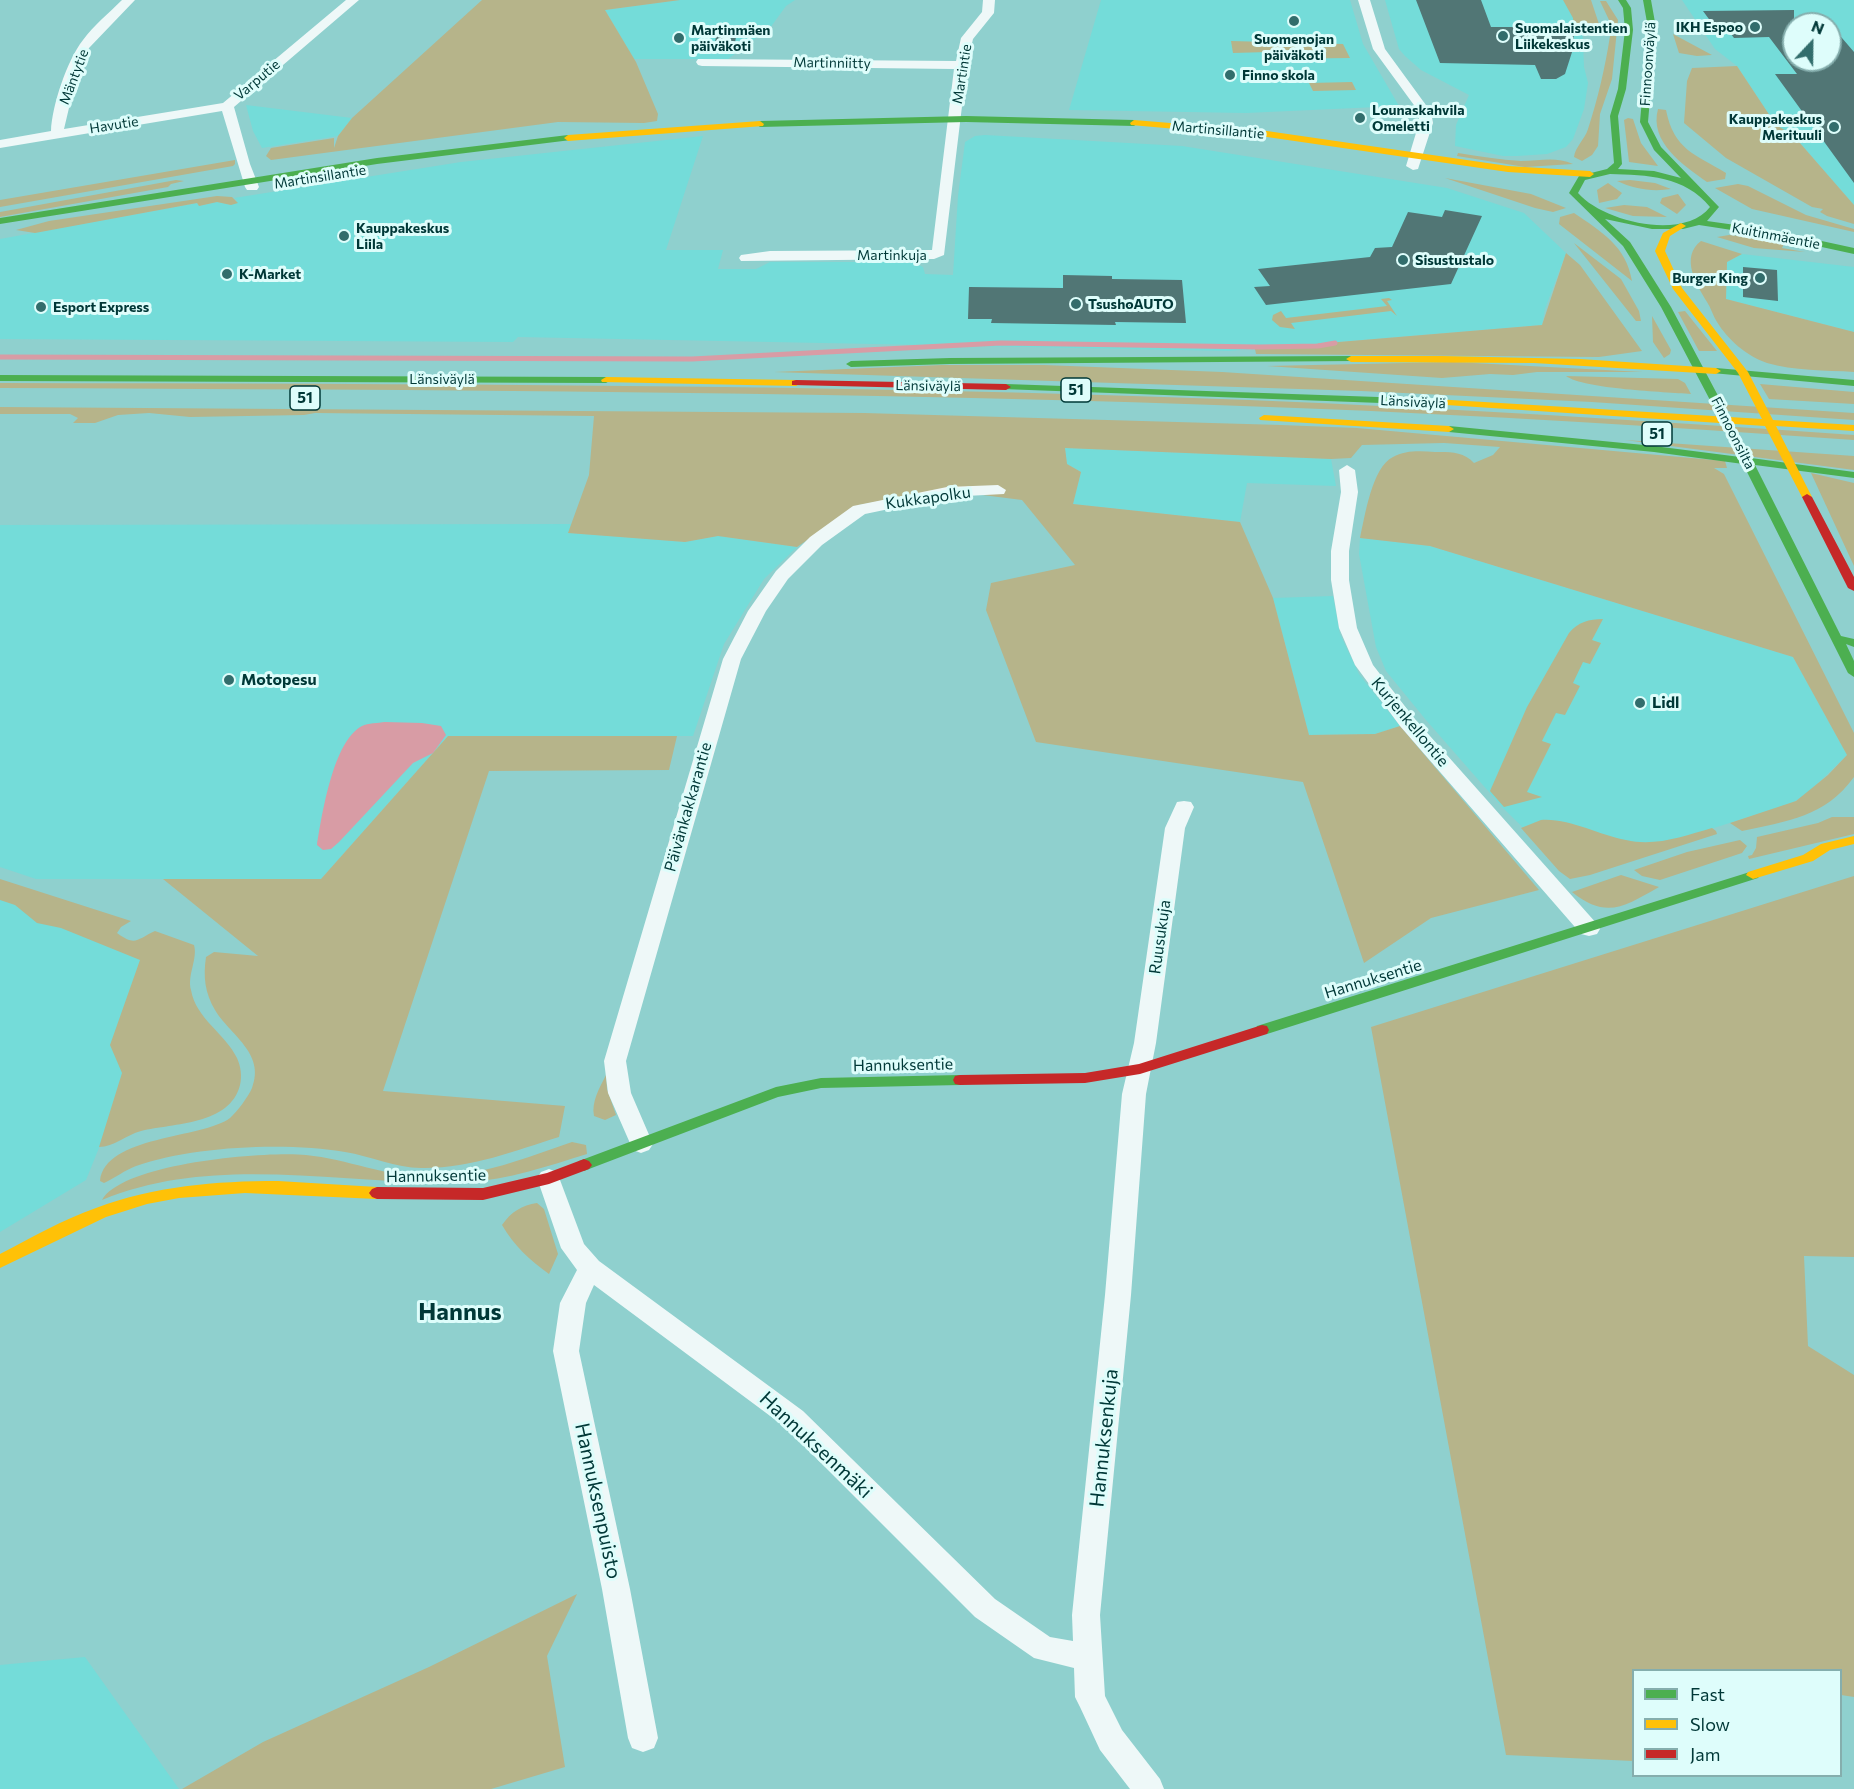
<!DOCTYPE html>
<html>
<head>
<meta charset="utf-8">
<style>
	body { margin:0 }
	#map { position:relative; width:1854px; height:1789px; overflow:hidden; background:#8fd0ce; font-family:Commissioner,sans-serif }
	canvas { display:block }
	.legend { position:absolute; left:1632px; top:1669px; width:210px; height:108px; box-sizing:border-box; background:#defdfb; border:2px solid #85aead; margin:0; padding:8px 10px; list-style:none; font-size:18px; color:#003837 }
	.legend li { display:flex; align-items:center; gap:12px; height:30px }
	.legend b { width:30px; border:2px solid #85aead }
	.north { position:absolute; left:1782px; top:12px; width:60px; height:60px; box-sizing:border-box; background:#defdfb; border:2px solid #85aead; border-radius:50%; rotate:22deg; font-size:16px; font-weight:700; line-height:24px; text-align:center; color:#003837 }
	.north::after { content:''; display:block; margin:auto; width:21px; height:27px; background:#326d6c; clip-path:polygon(50% 0,100% 100%,50% 72%,0 100%) }
</style>
</head>
<body>
<div id="map">
<canvas width="1854" height="1789"></canvas>
<ul class="legend">
<li><b style="height:8px;background:#4caf50"></b>Fast</li>
<li><b style="height:8px;background:#ffc107"></b>Slow</li>
<li><b style="height:8px;background:#c62828"></b>Jam</li>
</ul>
<div class="north">N</div>
</div>
<script>
const g = document.querySelector('canvas').getContext('2d');
g.lineJoin = 'round';
function paint(path, color) { g.fillStyle = color; g.fill(path, 'evenodd'); }
function stroke(path, color, width, dash) { g.strokeStyle = color; g.lineWidth = width; g.lineCap = dash ? 'butt' : 'round'; g.setLineDash(dash || []); g.stroke(path); }
function label(font, color, halo, rows, align = 'center') {
  g.font = font + ' Commissioner,sans-serif'; g.lineWidth = 6; g.setLineDash([]); g.textBaseline = 'middle'; g.strokeStyle = halo; g.fillStyle = color; for (const [text, x, y, turn = 0] of rows) {
    g.save(); g.translate(x, y); g.rotate((+turn || 0) * Math.PI / 180); g.textAlign = isNaN(turn) ? turn : align; if (halo) g.strokeText(text, 0, 0); g.fillText(text, 0, 0); g.restore();
  }
}
paint(new Path2D(`
	M 680,0 L 795,0 L 786,6 L 770,28 L 728,59 L 634,59 L 605,10 Z
	M 1101,0 L 1350,0 L 1363,44 L 1399,106 L 1246,113 L 1069,110 Z
	M 1385,0 L 1572,0 L 1582,20 L 1584,67 L 1588,83 L 1584,109 L 1573,139 L 1566,147 L 1547,154 L 1517,156 L 1503,156 L 1455,146 L 1456,125 L 1469,95 L 1421,70 L 1405,56 L 1399,49 Z
	M 1682,0 L 1854,0 L 1854,205 L 1793,135 L 1776,125 L 1737,66 L 1715,49 ZM 1794,24 L 1830,24 L 1830,60 L 1794,60 Z
	M 246,105 L 352,118 L 338,136 L 262,148 L 253,131 Z
	M 985,135 L 1182,146 L 1447,188 L 1524,213 L 1566,253 L 1545,309 L 1542,325 L 1229,351 L 518,337 L 513,342 L 0,339 L 0,239 L 198,203 L 199,206 L 217,202 L 231,205 L 237,200 L 234,198 L 461,162 L 703,136 L 666,250 L 723,250 L 718,269 L 756,269 L 770,262 L 912,262 L 923,267 L 925,274 L 953,275 L 958,196 L 965,142 L 975,136 Z
	M 1742,254 L 1854,267 L 1854,332 L 1726,299 L 1727,262 Z
	M 1065,448 L 1331,459 L 1336,486 L 1247,483 L 1240,522 L 1073,504 L 1081,472 L 1067,464 Z
	M 571,524 L 569,533 L 685,542 L 718,536 L 797,547 L 764,579 L 724,644 L 693,736 L 448,736 L 321,879 L 36,879 L 0,867 L 0,525 Z
	M 1360,538 L 1430,546 L 1793,657 L 1847,755 L 1808,793 L 1792,803 L 1570,874 L 1503,808 L 1426,720 L 1386,671 L 1376,647 L 1359,554 Z
	M 1333,596 L 1340,634 L 1359,674 L 1400,726 L 1375,734 L 1309,735 L 1273,598 Z
	M 0,891 L 145,956 L 132,1066 L 86,1180 L 0,1232 Z
	M 85,1657 L 179,1789 L 0,1789 L 0,1665 Z`), '#74dcd9');
paint(new Path2D(`
	M 482,0 L 680,0 L 605,10 L 636,62 L 658,114 L 657,121 L 644,123 L 558,122 L 271,160 L 266,156 L 271,148 L 334,138 L 334,148 L 338,136 L 352,118 Z
	M 1563,0 L 1591,0 L 1601,30 L 1574,30 L 1573,18 Z
	M 1600,1 L 1606,1 L 1618,20 L 1612,79 L 1600,114 L 1598,146 L 1592,155 L 1582,161 L 1574,157 C 1575,147 1585,139 1588,129 C 1598,98 1605,68 1610,36 L 1616,36 L 1617,34 L 1609,33 L 1609,20 Z
	M 1673,34 L 1712,55 L 1697,56 L 1679,53 Z
	M 1231,41 L 1343,44 L 1350,58 L 1271,59 L 1268,52 L 1233,53 Z
	M 1737,66 L 1776,125 L 1793,135 L 1854,205 L 1854,224 L 1827,216 L 1820,212 L 1823,209 L 1812,207 L 1726,158 L 1684,123 L 1687,81 L 1692,68 Z
	M 1352,82 L 1356,90 L 1313,91 L 1309,83 Z
	M 1658,109 L 1666,110 C 1674,150 1695,154 1726,173 L 1725,179 L 1707,182 C 1683,165 1649,142 1658,109 Z
	M 1628,118 L 1633,119 L 1641,143 L 1658,166 L 1629,162 L 1624,120 Z
	M 1458,153 C 1479,156 1500,160 1521,161 C 1540,161 1555,156 1573,164 L 1525,167 L 1457,156 Z
	M 235,160 L 235,164 L 233,166 L 0,207 L 0,200 Z
	M 1445,178 L 1531,194 L 1566,208 L 1553,212 L 1535,208 Z
	M 176,180 L 184,181 L 171,184 L 168,187 L 0,217 L 0,212 Z
	M 1630,180 L 1655,183 L 1671,189 C 1652,192 1634,189 1617,181 Z
	M 1608,183 L 1622,193 L 1617,199 L 1599,203 L 1597,190 Z
	M 1738,184 L 1748,186 L 1806,215 L 1854,229 L 1854,232 L 1752,209 L 1715,188 Z
	M 1678,194 L 1686,205 L 1677,214 L 1660,203 L 1662,198 Z
	M 217,196 L 232,197 L 238,203 L 231,205 L 217,202 L 199,206 L 197,203 L 35,233 L 16,230 L 49,221 Z
	M 1624,205 L 1647,207 L 1667,217 L 1633,216 L 1605,208 Z
	M 1574,213 C 1602,232 1626,246 1632,281 L 1559,224 L 1560,217 Z
	M 1729,235 L 1753,237 L 1784,244 L 1782,248 L 1805,252 L 1754,248 L 1717,237 Z
	M 1701,241 L 1742,254 L 1727,262 L 1726,299 L 1854,332 L 1854,372 C 1826,370 1793,371 1767,363 C 1747,356 1728,340 1717,322 C 1713,316 1711,308 1707,302 C 1696,284 1680,257 1701,241 Z
	M 1574,243 L 1621,279 L 1639,311 L 1641,321 L 1636,321 Z
	M 1566,253 L 1580,265 L 1642,351 L 1599,357 L 1256,354 L 1255,349 L 1542,325 Z
	M 1389,298 L 1392,300 L 1387,301 L 1397,316 L 1391,311 L 1291,323 L 1295,329 L 1280,327 L 1272,320 L 1273,315 L 1281,311 L 1286,318 L 1387,306 L 1381,299 Z
	M 1685,311 L 1717,351 L 1699,351 L 1678,312 Z
	M 1652,316 L 1671,350 L 1670,354 L 1664,358 L 1653,342 Z
	M 1454,362 L 1643,372 L 1537,372 L 1513,375 L 1490,374 L 1442,378 L 1267,366 Z
	M 942,365 L 1044,365 L 1222,372 L 1854,413 L 1854,420 L 1592,402 L 1361,391 L 774,372 Z
	M 1566,376 L 1678,379 L 1685,383 L 1691,394 C 1665,392 1584,389 1566,376 Z
	M 0,383 C 416,384 833,384 1249,400 C 1451,408 1652,421 1854,435 L 1854,440 C 1668,427 1482,415 1296,408 C 864,391 432,390 0,388 Z
	M 1760,384 L 1854,392 L 1854,404 L 1769,399 Z
	M 0,407 L 864,413 L 1281,425 L 1357,428 L 1725,461 L 1727,468 L 1714,468 L 1724,474 L 1854,733 L 1854,777 C 1825,817 1788,821 1742,831 L 1730,823 L 1796,801 L 1828,775 L 1847,755 L 1793,657 L 1430,546 L 1360,538 C 1365,516 1372,467 1393,457 C 1405,450 1421,451 1435,452 C 1449,452 1463,451 1474,463 L 1493,455 L 1500,447 L 1444,443 L 1362,445 L 1351,458 L 1331,459 L 1065,448 L 1067,464 L 1081,472 L 1073,504 L 1240,522 L 1273,598 L 1309,735 L 1375,734 L 1400,726 L 1539,890 L 1431,918 L 1364,963 L 1303,782 L 1036,742 L 986,610 L 991,583 L 1075,565 L 1022,500 L 943,490 L 859,505 L 797,547 L 718,536 L 685,542 L 568,533 L 589,475 L 594,416 L 315,413 L 304,415 L 190,417 L 149,413 L 118,415 L 95,423 L 73,423 L 78,418 L 70,414 L 0,414 Z
	M 1625,440 L 1854,456 L 1854,470 Z
	M 1811,473 L 1854,483 L 1854,566 Z
	M 1603,619 L 1592,640 L 1601,643 L 1590,664 L 1583,662 L 1573,683 L 1580,686 L 1565,715 L 1556,713 L 1542,741 L 1551,744 L 1527,792 L 1542,797 L 1504,807 L 1490,791 L 1527,707 L 1569,633 C 1578,622 1589,619 1603,619 Z
	M 448,736 L 677,736 L 669,770 L 489,771 L 383,1091 L 565,1106 L 559,1137 C 514,1151 469,1169 421,1168 C 396,1168 370,1156 345,1152 C 287,1142 192,1146 136,1166 C 125,1170 115,1178 104,1183 L 100,1181 C 105,1135 202,1139 230,1118 C 237,1112 248,1097 252,1088 C 266,1053 229,1034 215,1010 C 205,993 203,977 206,957 L 214,952 L 258,956 L 163,879 L 321,879 Z
	M 1832,817 L 1854,817 L 1854,834 L 1749,859 L 1748,856 L 1752,855 L 1756,848 L 1757,837 L 1818,823 Z
	M 1541,820 C 1570,818 1598,835 1626,840 C 1655,847 1684,836 1712,828 L 1716,831 L 1717,834 L 1590,875 L 1570,879 L 1559,871 L 1521,828 Z
	M 1740,840 L 1747,846 L 1742,853 L 1660,880 L 1642,876 L 1634,870 L 1687,852 Z
	M 1621,875 L 1659,887 C 1625,906 1607,920 1572,892 Z
	M 1854,876 L 1854,1257 L 1804,1256 L 1808,1346 L 1854,1375 L 1854,1697 L 1841,1695 L 1840,1670 L 1634,1670 L 1633,1761 L 1506,1755 L 1371,1027 Z
	M 0,879 L 131,921 L 121,927 L 117,933 C 136,947 137,939 155,931 L 194,945 C 198,959 187,975 191,990 C 196,1019 225,1033 237,1058 C 241,1067 242,1076 240,1085 C 230,1125 174,1123 141,1131 C 126,1135 114,1147 99,1147 L 122,1073 L 110,1045 L 140,960 L 61,928 L 37,923 L 15,905 L 0,900 Z
	M 606,1075 L 607,1089 L 616,1115 L 605,1120 L 594,1116 C 591,1102 600,1087 606,1075 Z
	M 572,1142 L 586,1145 L 587,1154 C 548,1166 508,1180 467,1182 C 346,1187 219,1152 102,1200 C 123,1163 265,1151 306,1155 C 348,1159 389,1178 431,1177 C 481,1176 526,1158 572,1142 Z
	M 537,1203 L 544,1209 L 558,1254 L 549,1274 C 530,1260 514,1246 502,1225 C 511,1212 522,1205 537,1203 Z
	M 577,1594 L 547,1656 L 565,1767 L 491,1789 L 182,1789 L 263,1742 L 429,1667 Z`), '#b6b48a');
paint(new Path2D(`
	M 385,722 L 422,723 L 441,726 L 446,735 L 433,753 L 413,763 L 339,842 L 331,849 L 323,850 L 317,845 C 322,815 333,741 362,726 C 368,723 378,723 385,722 Z`), '#d89ca5');
stroke(new Path2D(`
	M 0,357 L 692,359 L 1001,343 L 1259,347 L 1318,346 L 1335,343`), '#d89ca5', 5);
paint(new Path2D(`
	M 1416,0 L 1481,0 L 1491,27 L 1527,27 L 1529,31 L 1574,32 L 1573,49 L 1565,74 L 1556,79 L 1541,79 L 1535,65 L 1440,63 Z
	M 1794,10 L 1794,62 L 1830,62 L 1830,24 L 1854,52 L 1854,183 L 1775,74 L 1797,74 L 1769,37 L 1734,38 L 1728,30 L 1717,30 L 1703,11 Z
	M 718,26 L 738,26 L 734,48 L 714,48 Z
	M 1445,210 L 1482,216 L 1451,284 L 1266,305 L 1254,287 L 1270,286 L 1258,269 L 1370,257 L 1375,248 L 1392,247 L 1408,212 L 1442,217 Z
	M 1743,267 L 1777,270 L 1778,301 L 1743,297 Z
	M 1063,275 L 1112,276 L 1112,279 L 1182,280 L 1186,323 L 1115,322 L 1116,325 L 991,323 L 992,319 L 968,319 L 969,287 L 1063,288 Z`), '#517675');
paint(new Path2D(`
	M 122,0 L 135,0 L 89,48 L 73,91 L 64,129 L 223,103 L 346,0 L 359,0 L 234,107 L 250,164 L 259,187 L 257,190 L 247,190 L 245,187 L 222,111 L 0,148 L 0,140 L 51,131 C 52,106 67,60 83,40 C 94,25 109,13 122,0 Z
	M 983,0 L 995,0 L 994,13 L 973,39 L 967,65 L 944,255 L 934,259 L 741,261 L 739,258 L 741,255 L 770,251 L 932,250 L 954,69 L 702,66 L 698,65 L 696,62 L 698,59 L 956,61 L 961,38 L 982,12 Z
	M 1358,0 L 1370,0 L 1385,49 L 1431,112 L 1433,123 L 1418,169 L 1413,170 L 1406,166 L 1419,123 L 1419,112 L 1373,49 Z
	M 1347,465 L 1355,470 L 1358,492 L 1349,551 L 1349,580 L 1357,628 L 1373,665 L 1414,718 L 1597,924 L 1600,929 L 1597,934 L 1589,936 L 1581,934 L 1400,726 L 1355,665 L 1339,628 L 1331,580 L 1331,551 L 1341,492 L 1339,470 Z
	M 998,485 L 1006,490 L 1004,494 L 947,497 L 865,514 L 822,545 L 788,579 L 766,611 L 741,659 L 626,1061 L 631,1093 L 653,1144 L 649,1150 L 641,1153 L 633,1150 L 608,1093 L 604,1061 L 723,659 L 748,611 L 776,571 L 810,537 L 853,506 L 947,487 Z
	M 1184,801 L 1191,802 L 1194,807 L 1185,828 L 1156,1043 L 1146,1094 L 1131,1295 L 1100,1615 L 1105,1696 L 1122,1730 L 1160,1779 L 1164,1789 L 1130,1789 L 1100,1750 L 1080,1707 L 1075,1697 L 1074,1668 L 1034,1658 L 975,1617 L 785,1427 L 594,1285 L 586,1303 L 579,1351 L 630,1589 L 658,1738 L 654,1748 L 643,1752 L 632,1748 L 628,1738 L 602,1589 L 553,1351 L 560,1303 L 577,1270 L 561,1248 L 537,1178 L 541,1172 L 549,1169 L 557,1172 L 584,1244 L 599,1261 L 803,1411 L 995,1599 L 1050,1637 L 1073,1641 L 1072,1615 L 1105,1295 L 1122,1094 L 1134,1043 L 1165,828 L 1177,802 Z`), '#eef8f8');
paint(new Path2D(`
	M 1618,0 L 1626,0 L 1631,8 L 1633,30 L 1626,89 L 1618,116 L 1622,164 L 1618,169 L 1654,171 L 1681,178 L 1654,150 L 1640,122 L 1648,28 L 1643,0 L 1651,0 L 1656,28 L 1648,122 L 1661,147 L 1719,207 L 1707,221 L 1771,230 L 1854,248 L 1854,254 L 1771,236 L 1699,225 L 1683,229 L 1652,229 L 1605,219 L 1630,242 L 1671,307 L 1751,458 L 1854,472 L 1854,478 L 1755,465 L 1841,636 L 1854,639 L 1854,647 L 1846,644 L 1854,661 L 1854,677 L 1848,673 L 1743,464 L 1654,452 L 1449,432 L 1444,429 L 1449,426 L 1654,446 L 1740,457 L 1661,307 L 1623,246 L 1569,193 L 1579,176 L 1607,169 L 1614,163 L 1610,116 L 1618,89 L 1625,30 L 1623,8 ZM 1610,174 C 1647,175 1685,176 1710,207 C 1684,241 1603,222 1578,193 L 1585,180 Z
	M 966,116 L 1134,120 L 1138,123 L 1134,126 L 966,122 L 760,127 L 756,124 L 760,121 Z
	M 568,135 L 571,136 L 571,140 L 377,164 L 0,224 L 0,218 L 377,158 Z
	M 1351,356 L 1356,359 L 1355,361 L 950,364 L 851,367 L 846,364 L 851,361 L 950,358 Z
	M 1716,368 L 1854,380 L 1854,386 L 1712,373 L 1711,371 Z
	M 0,375 L 606,377 L 611,380 L 606,383 L 0,381 Z
	M 1006,384 L 1435,399 L 1440,402 L 1435,405 L 1002,389 L 1002,385 Z
	M 1753,871 L 1758,872 L 1760,875 L 1758,878 L 1267,1034 L 1257,1034 L 1255,1030 L 1257,1026 Z
	M 960,1075 L 965,1076 L 967,1080 L 965,1084 L 960,1085 L 821,1088 L 778,1097 L 589,1169 L 584,1171 L 579,1169 L 576,1165 L 579,1161 L 776,1087 L 821,1078 Z`), '#4caf50');
paint(new Path2D(`
	M 1134,120 L 1267,131 L 1508,166 L 1590,171 L 1594,174 L 1590,177 L 1508,172 L 1267,137 L 1131,125 L 1130,123 Z
	M 760,121 L 764,124 L 763,126 L 568,141 L 564,138 L 568,135 Z
	M 1681,223 L 1686,226 L 1670,236 L 1665,251 L 1682,288 L 1748,372 L 1773,420 L 1854,425 L 1854,431 L 1776,426 L 1812,497 L 1811,499 L 1807,500 L 1802,497 L 1765,426 L 1431,404 L 1430,402 L 1435,399 L 1762,419 L 1738,373 L 1673,289 L 1655,251 L 1663,233 Z
	M 1442,356 L 1580,359 L 1716,368 L 1721,371 L 1716,374 L 1534,363 L 1351,362 L 1346,359 L 1351,356 Z
	M 606,377 L 796,380 L 801,383 L 796,386 L 602,382 L 601,380 Z
	M 1264,415 L 1449,426 L 1454,429 L 1449,432 L 1260,420 L 1259,418 Z
	M 1854,836 L 1854,844 L 1830,850 L 1813,861 L 1753,879 L 1746,875 L 1748,872 L 1803,855 L 1821,844 Z
	M 278,1181 L 377,1187 L 382,1189 L 385,1193 L 382,1197 L 377,1199 L 245,1193 L 179,1198 L 147,1204 L 106,1217 L 0,1268 L 0,1254 C 31,1238 62,1220 96,1208 C 155,1186 215,1181 278,1181 Z`), '#ffc107');
paint(new Path2D(`
	M 796,380 L 1006,384 L 1011,387 L 1006,390 L 792,385 L 792,381 Z
	M 1807,494 L 1812,497 L 1854,577 L 1854,591 L 1848,588 L 1802,497 Z
	M 1262,1025 L 1267,1026 L 1269,1030 L 1267,1034 L 1140,1074 L 1085,1083 L 960,1085 L 955,1084 L 953,1080 L 955,1076 L 960,1075 L 1085,1073 L 1139,1064 Z
	M 584,1159 L 589,1161 L 592,1165 L 589,1169 L 549,1184 L 483,1200 L 377,1199 L 372,1197 L 369,1193 L 372,1189 L 377,1187 L 483,1188 L 547,1173 Z`), '#c62828');
for (const [x, y, r, color] of [
	[1294,21,6,"#326d6c"],
	[1755,27,6,"#326d6c"],
	[1503,36,6,"#326d6c"],
	[679,38,6,"#326d6c"],
	[1230,75,6,"#326d6c"],
	[1360,118,6,"#326d6c"],
	[1834,127,6,"#326d6c"],
	[344,236,6,"#326d6c"],
	[1403,260,6,"#326d6c"],
	[227,274,6,"#326d6c"],
	[1760,278,6,"#326d6c"],
	[1076,304,6,"#326d6c"],
	[41,307,6,"#326d6c"],
	[229,680,6,"#326d6c"],
	[1640,703,6,"#326d6c"]
]) { const dot = new Path2D(); dot.arc(x, y, r, 0, 2 * Math.PI); g.fillStyle = color; g.fill(dot); stroke(dot, '#defdfb', 2); }
label('bold 14px', '#003837', '#defdfb', [
	["IKH Espoo",1743,27,"right"],
	["Suomalaistentien",1515,28],
	["Liikekeskus",1515,44],
	["Martinmäen",691,30],
	["päiväkoti",691,46],
	["Suomenojan",1294,39,"center"],
	["päiväkoti",1294,55,"center"],
	["Finno skola",1242,75],
	["Lounaskahvila",1372,110],
	["Omeletti",1372,126],
	["Kauppakeskus",1822,119,"right"],
	["Merituuli",1822,135,"right"],
	["Kauppakeskus",356,228],
	["Liila",356,244],
	["Sisustustalo",1415,260],
	["K-Market",239,274],
	["Burger King",1748,278,"right"],
	["TsushoAUTO",1088,304],
	["Esport Express",53,307]
], 'left');
label('14px', '#003837', '#defdfb', [
	["Martinniitty",832,63,1],
	["Finnoonväylä",1648,64,-86],
	["Martintie",962,74,-81],
	["Mäntytie",74,77,-69],
	["Varputie",257,80,-40],
	["Havutie",114,125,-9],
	["Martinsillantie",1218,130,5],
	["Martinsillantie",320,177,-9],
	["Kuitinmäentie",1776,236,11],
	["Martinkuja",892,255],
	["Länsiväylä",442,379],
	["Länsiväylä",928,386,1],
	["Länsiväylä",1413,402,3],
	["Finnoonsilta",1733,433,63]
]);
for (const [x, y, w] of [
	[1076,390,30],
	[305,398,30],
	[1657,434,30]
]) { const box = new Path2D(); box.roundRect(x - w / 2, y - 12, w, 24, 4.5); g.fillStyle = '#defdfb'; g.fill(box); stroke(box, '#003837', 1.5); }
label('bold 15px', '#003837', null, [
	["51",1076,390],
	["51",305,398],
	["51",1657,434]
]);
label('16px', '#003837', '#defdfb', [
	["Kukkapolku",928,498,-8],
	["Kurjenkellontie",1410,722,50],
	["Päivänkakkarantie",688,807,-74],
	["Ruusukuja",1160,937,-82],
	["Hannuksentie",1373,979,-17],
	["Hannuksentie",903,1065,-1],
	["Hannuksentie",436,1176,-1]
]);
label('bold 16px', '#003837', '#defdfb', [
	["Motopesu",241,680],
	["Lidl",1652,703]
], 'left');
label('20px', '#003837', '#defdfb', [
	["Hannuksenkuja",1104,1438,-84],
	["Hannuksenmäki",816,1445,43],
	["Hannuksenpuisto",598,1501,78]
]);
label('bold 24px', '#003837', '#defdfb', [
	["Hannus",460,1312]
]);
</script>
</body>
</html>
